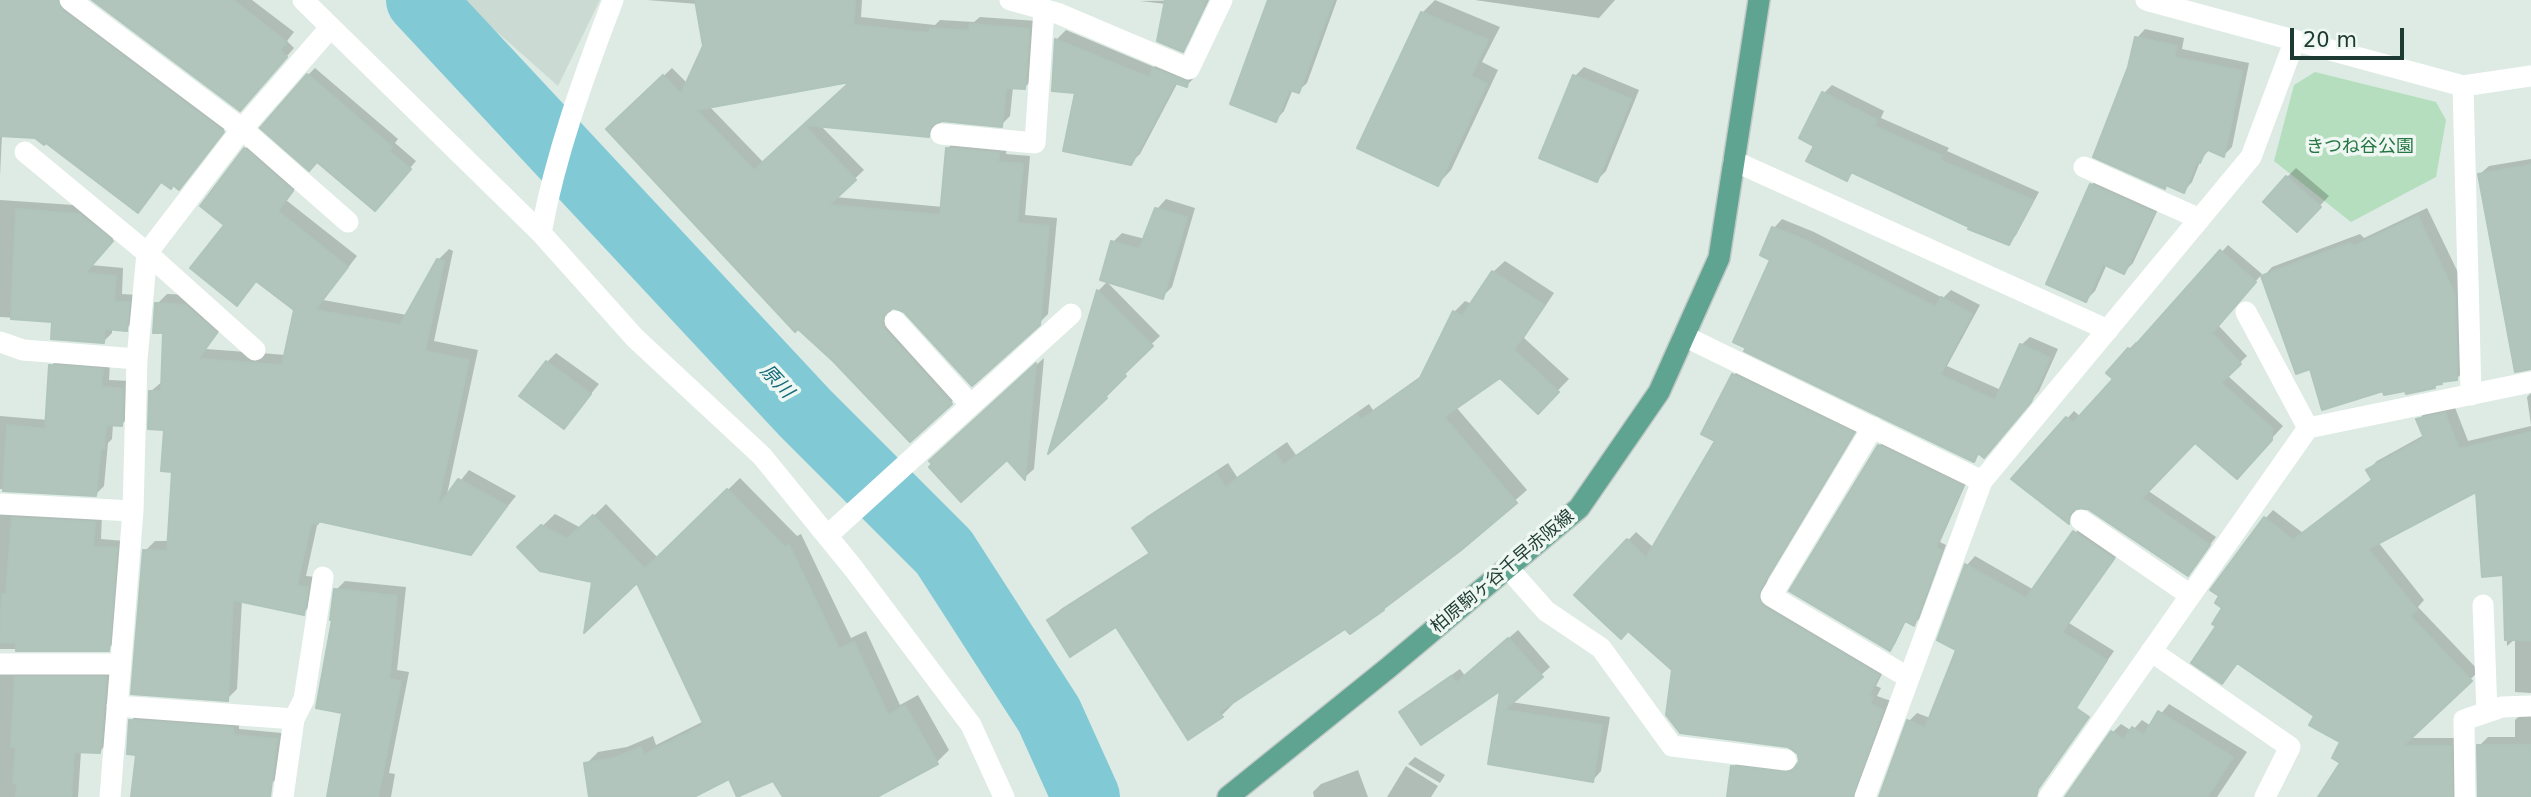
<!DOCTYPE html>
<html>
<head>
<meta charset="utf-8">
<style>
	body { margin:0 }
	#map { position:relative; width:2531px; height:797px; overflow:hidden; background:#ddebe4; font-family:"DejaVu Sans",sans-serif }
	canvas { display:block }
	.scale { position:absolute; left:2290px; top:28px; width:114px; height:32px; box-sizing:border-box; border:4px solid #1e3b33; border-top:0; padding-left:9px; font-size:21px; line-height:24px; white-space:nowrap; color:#1e3b33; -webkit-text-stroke:5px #eef7f2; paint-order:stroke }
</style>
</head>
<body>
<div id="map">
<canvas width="2531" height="797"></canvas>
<div class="scale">20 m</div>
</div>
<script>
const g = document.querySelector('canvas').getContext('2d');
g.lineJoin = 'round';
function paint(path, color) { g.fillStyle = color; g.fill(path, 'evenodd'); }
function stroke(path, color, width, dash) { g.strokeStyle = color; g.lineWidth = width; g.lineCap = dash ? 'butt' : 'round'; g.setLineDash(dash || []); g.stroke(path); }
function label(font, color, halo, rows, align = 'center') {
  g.font = font + ' "DejaVu Sans","Noto Sans JP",sans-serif'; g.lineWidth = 7; g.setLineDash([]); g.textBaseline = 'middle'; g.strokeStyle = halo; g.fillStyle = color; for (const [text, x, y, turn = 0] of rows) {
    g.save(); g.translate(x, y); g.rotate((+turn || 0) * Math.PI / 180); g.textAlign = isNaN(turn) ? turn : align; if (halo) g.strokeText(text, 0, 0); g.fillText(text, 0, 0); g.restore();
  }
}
paint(new Path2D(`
	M 461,0 L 600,0 L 558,86 Z`), '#cbdad3');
paint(new Path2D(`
	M 2315,72 L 2436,102 L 2446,120 L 2436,177 L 2351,222 L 2274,161 L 2294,85 Z`), '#b4debe');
paint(new Path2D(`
	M 0,0 L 69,0 L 230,122 L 187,179 L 162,181 L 138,211 L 46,141 L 36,137 L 2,135 L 0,176 Z
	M 95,0 L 252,0 L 294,32 L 287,41 L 294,48 L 248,101 Z
	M 647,0 L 862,0 L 861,17 L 935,25 L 940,20 L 974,22 L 980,17 L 1037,21 L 1033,79 L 1025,87 L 1013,87 L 1010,116 L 1001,125 L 941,119 L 928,135 L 820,125 L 864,170 L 835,197 L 943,207 L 948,148 L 956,140 L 1007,145 L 1006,154 L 1030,156 L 1025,215 L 1057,218 L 1048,314 L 1039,323 L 906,311 L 890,307 L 893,320 L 960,394 L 910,440 L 608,129 L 672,68 L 688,84 L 705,46 L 698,4 ZM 854,80 L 764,163 L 709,106 Z
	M 1209,0 L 1188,44 L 1182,50 L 1166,4 L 1140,1 Z
	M 1270,0 L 1337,0 L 1307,83 L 1298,91 L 1293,89 L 1284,111 L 1276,120 Z
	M 1435,0 L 1500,27 L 1482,62 L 1498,70 L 1451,170 L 1438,184 L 1422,13 Z
	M 1475,0 L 1615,0 L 1599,18 Z
	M 2145,29 L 2184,38 L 2182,49 L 2249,63 L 2232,147 L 2224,155 L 2210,149 L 2201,159 L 2192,182 L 2184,191 L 2167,184 L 2164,187 L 2130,68 L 2137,38 Z
	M 1066,30 L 1154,67 L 1163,59 L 1196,76 L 1187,85 L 1178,82 L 1140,154 L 1130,163 L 1077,92 L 1053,90 L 1057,39 Z
	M 1584,67 L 1639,90 L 1606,171 L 1597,180 L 1575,76 Z
	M 315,68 L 398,139 L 395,143 L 416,161 L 381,202 L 308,75 Z
	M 1832,85 L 1884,111 L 1881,118 L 1949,148 L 1947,151 L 2039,192 L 2016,235 L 2008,243 L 1854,172 L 1846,179 L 1816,145 L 1824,93 Z
	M 255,139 L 302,180 L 286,200 L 357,256 L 323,300 L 407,315 L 438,260 L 449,249 L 453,251 L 434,341 L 478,350 L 446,499 L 469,470 L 516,496 L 470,553 L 318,521 L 306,576 L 317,577 L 313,603 L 303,613 L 242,600 L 237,689 L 227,699 L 145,551 L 155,541 L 169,541 L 174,470 L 166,428 L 151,391 L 163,381 L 165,332 L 157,304 L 167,294 L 195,295 L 226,322 L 206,349 L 286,355 L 296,310 L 257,280 L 237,304 L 226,225 L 245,149 Z
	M 2531,159 L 2531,368 L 2480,174 L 2489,166 Z
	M 2296,168 L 2329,196 L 2297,230 L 2287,177 Z
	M 2101,176 L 2161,203 L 2133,263 L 2124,272 L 2107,264 L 2095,291 L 2086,300 L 2091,185 Z
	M 1166,199 L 1195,208 L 1172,287 L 1162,297 L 1113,242 L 1122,233 L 1145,239 L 1157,209 Z
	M 0,200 L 88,206 L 119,232 L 91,265 L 123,268 L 122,294 L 137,295 L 134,320 L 126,329 L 112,328 L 112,333 L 104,341 L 54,320 L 0,317 Z
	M 2427,208 L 2464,285 L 2466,369 L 2457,378 L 2439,383 L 2435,387 L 2406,389 L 2384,389 L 2312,367 L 2297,372 L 2262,274 L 2264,276 L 2272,267 L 2360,234 L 2364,238 Z
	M 1782,219 L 1814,232 L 1943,298 L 1951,290 L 1980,305 L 1947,366 L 2001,390 L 2021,345 L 2030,337 L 2058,349 L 2039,391 L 1993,447 L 1981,453 L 1973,460 L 1772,259 L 1774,228 Z
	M 2228,245 L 2262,274 L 2218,325 L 2247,356 L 2227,375 L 2283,426 L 2243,470 L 2195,441 L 2147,490 L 2216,537 L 2188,573 L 2083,505 L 2076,508 L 2075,515 L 2069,521 L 2013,478 L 2074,411 L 2081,417 L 2115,379 L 2129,349 L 2136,342 L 2139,344 Z
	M 1505,261 L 1554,293 L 1524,338 L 1569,379 L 1538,411 L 1500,376 L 1456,407 L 1527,490 L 1459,549 L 1231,702 L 1233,704 L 1221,716 L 1116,625 L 1049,621 L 1061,609 L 1150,552 L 1135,528 L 1146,517 L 1228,463 L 1237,477 L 1287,442 L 1296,455 L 1369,404 L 1373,410 L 1424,374 L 1454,312 L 1465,301 L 1472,304 L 1493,272 Z
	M 1107,282 L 1160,336 L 1132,363 L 1134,365 L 1113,386 L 1115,388 L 1052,448 L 1098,291 Z
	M 556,353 L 599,384 L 564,427 L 547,362 Z
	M 59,358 L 110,362 L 109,380 L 131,381 L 130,416 L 121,425 L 113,424 L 112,439 L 108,443 L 104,486 L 96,494 L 0,489 L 0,416 L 48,420 L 51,366 Z
	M 1044,358 L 1034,469 L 1025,477 L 1007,458 L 940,452 Z
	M 1742,367 L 1861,424 L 1768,579 L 1766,587 L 1886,666 L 1876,686 L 1881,688 L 1877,696 L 1891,701 L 1865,797 L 1729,797 L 1733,767 L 1741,759 L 1799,764 L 1796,749 L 1673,670 L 1629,628 L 1576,595 L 1636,532 L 1654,548 L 1717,440 L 1734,375 Z
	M 2531,393 L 2531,425 L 2527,397 Z
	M 2454,405 L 2468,441 L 2531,426 L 2531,693 L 2515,692 L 2515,639 L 2507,646 L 2504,574 L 2478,489 L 2378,542 L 2424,600 L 2418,607 L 2479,671 L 2409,738 L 2459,738 L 2464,797 L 2320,797 L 2342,763 L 2342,741 L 2316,715 L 2239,662 L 2222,682 L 2218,626 L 2265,519 L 2273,510 L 2303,533 L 2373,479 L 2368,470 L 2377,461 L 2424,435 L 2418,420 L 2427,411 Z
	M 1884,441 L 1967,481 L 1940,542 L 1946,545 L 1919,619 L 1914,624 L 1906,620 L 1895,644 L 1890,649 L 1879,446 Z
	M 740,478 L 797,536 L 801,534 L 851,638 L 866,631 L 900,705 L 918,695 L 949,750 L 937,762 L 874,797 L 785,797 L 774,778 L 730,777 L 690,797 L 591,797 L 586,764 L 598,752 L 627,747 L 653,736 L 656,745 L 704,721 L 638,580 L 594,581 L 532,536 L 555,514 L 581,528 L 606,504 L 658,558 Z
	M 0,504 L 102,514 L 101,539 L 124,541 L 116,641 L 108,649 L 0,649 Z
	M 2083,523 L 2121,550 L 2069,623 L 2114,651 L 2013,797 L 1881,797 L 1909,721 L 1917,713 L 1930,718 L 1958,649 L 1939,639 L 1967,565 L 1975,556 L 2034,590 Z
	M 345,581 L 406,587 L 397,670 L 409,672 L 389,773 L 395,774 L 391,797 L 335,797 L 344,711 L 334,619 L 336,590 Z
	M 1518,630 L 1550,667 L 1511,702 L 1610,717 L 1601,771 L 1593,780 L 1490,763 L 1502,687 L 1401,712 L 1410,704 L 1460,669 L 1465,676 Z
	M 0,664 L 114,669 L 108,743 L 100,751 L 81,751 L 78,797 L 0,797 Z
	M 2169,704 L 2247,752 L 2217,797 L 2072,797 L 2113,732 L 2121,724 L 2132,731 L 2142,720 L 2151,726 Z
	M 2531,711 L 2531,797 L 2479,797 L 2479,746 L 2488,737 L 2515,737 L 2515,720 L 2524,712 Z
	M 137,714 L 239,722 L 239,729 L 282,733 L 277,778 L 271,784 L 266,797 L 133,797 L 138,753 L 131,721 Z
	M 1415,757 L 1445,775 L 1440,783 L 1408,764 Z
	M 1406,766 L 1438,786 L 1431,797 L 1387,797 Z
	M 1358,770 L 1368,797 L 1314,797 L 1313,792 L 1321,784 Z`), '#0003');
stroke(new Path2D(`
	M 420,0 L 805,413 L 944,552 L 1049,715 L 1086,797`), '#80c9d5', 68);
const building = new Path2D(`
	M 0,0 L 57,0 L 62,10 L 224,132 L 179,190 L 173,185 L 171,189 L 161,182 L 138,213 L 46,143 L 44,145 L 35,138 L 0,136 Z
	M 92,0 L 233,0 L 287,42 L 280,50 L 287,57 L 240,111 Z
	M 695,0 L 855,0 L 853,25 L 929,33 L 930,28 L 969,31 L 970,24 L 1029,29 L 1025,89 L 1006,88 L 1002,127 L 942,121 L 931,126 L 929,137 L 804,125 L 856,180 L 829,205 L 940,215 L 946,148 L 999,153 L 998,162 L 1023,164 L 1017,223 L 1049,226 L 1040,325 L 972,386 L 904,312 L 893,308 L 883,316 L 882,323 L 885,330 L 952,404 L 910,442 L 833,361 L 798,329 L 795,332 L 606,129 L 663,75 L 681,94 L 703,46 ZM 850,82 L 754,170 L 696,110 Z
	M 1165,0 L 1205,0 L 1203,9 L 1183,52 L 1157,41 Z
	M 1268,0 L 1333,0 L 1299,93 L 1289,90 L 1276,122 L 1230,104 Z
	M 1421,12 L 1488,40 L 1471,76 L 1487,84 L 1438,186 L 1357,148 Z
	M 2135,37 L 2177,46 L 2174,57 L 2242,71 L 2224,157 L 2206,149 L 2200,163 L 2197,161 L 2184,193 L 2166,185 L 2165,189 L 2093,157 L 2128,67 Z
	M 1055,39 L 1150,78 L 1152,68 L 1188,82 L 1187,87 L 1175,83 L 1131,165 L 1063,151 L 1075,93 L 1052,91 Z
	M 307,74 L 392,147 L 389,151 L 411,169 L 375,211 L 317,162 L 309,171 L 260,128 Z
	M 1573,75 L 1631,99 L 1597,182 L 1539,158 Z
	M 1822,92 L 1877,120 L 1874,126 L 1942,156 L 1940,160 L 2033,200 L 2009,245 L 1968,229 L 1969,227 L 1851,172 L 1847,181 L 1806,161 L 1814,146 L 1799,138 Z
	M 244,148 L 293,191 L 278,211 L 348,267 L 315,310 L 400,325 L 437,259 L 444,261 L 425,351 L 469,360 L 437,508 L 458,479 L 507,506 L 471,555 L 318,521 L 318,524 L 311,523 L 297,586 L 308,587 L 304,615 L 233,600 L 228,701 L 131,694 L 143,550 L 167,551 L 172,472 L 161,471 L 164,430 L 148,429 L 149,391 L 161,391 L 163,333 L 153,333 L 155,303 L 185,305 L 217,333 L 198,359 L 282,365 L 294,310 L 256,281 L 237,306 L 190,268 L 224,225 L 200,206 Z
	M 2531,165 L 2531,369 L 2515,372 L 2478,174 Z
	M 2286,176 L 2321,207 L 2297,232 L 2263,202 Z
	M 2090,184 L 2154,213 L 2124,274 L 2103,264 L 2086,302 L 2046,284 Z
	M 1155,208 L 1187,217 L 1163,299 L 1100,280 L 1111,241 L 1139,249 Z
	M 16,209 L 79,214 L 113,241 L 85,273 L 116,276 L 114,302 L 129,302 L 127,331 L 105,329 L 104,343 L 51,339 L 52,322 L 11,319 Z
	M 2418,216 L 2455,295 L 2457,380 L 2441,382 L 2442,384 L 2434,385 L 2435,388 L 2406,394 L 2405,391 L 2384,395 L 2383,391 L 2322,410 L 2310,369 L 2296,374 L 2261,276 L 2350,243 L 2354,246 Z
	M 1772,227 L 1805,240 L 1936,307 L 1941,297 L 1972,314 L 1940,375 L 1995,400 L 2020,344 L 2050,358 L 2031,402 L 1984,458 L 1978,453 L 1974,462 L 1744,351 L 1746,348 L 1733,342 L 1770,260 L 1760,255 Z
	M 2220,250 L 2256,282 L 2212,333 L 2241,364 L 2221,383 L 2272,428 L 2272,440 L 2237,479 L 2195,443 L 2142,498 L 2210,545 L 2188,576 L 2088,509 L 2075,509 L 2070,513 L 2069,524 L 2011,479 L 2066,417 L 2073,423 L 2113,379 L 2106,373 L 2128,348 L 2131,350 Z
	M 1492,271 L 1544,305 L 1514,350 L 1559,392 L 1538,414 L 1500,378 L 1444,417 L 1517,503 L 1460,551 L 1383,609 L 1384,610 L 1350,634 L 1345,629 L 1219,712 L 1223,717 L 1188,740 L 1116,627 L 1070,657 L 1047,620 L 1150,554 L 1132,528 L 1216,473 L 1225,487 L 1275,452 L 1283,465 L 1357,414 L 1361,420 L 1420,378 L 1453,311 L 1462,316 Z
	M 1097,290 L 1153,346 L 1124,374 L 1126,376 L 1105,397 L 1107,398 L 1048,454 Z
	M 546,361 L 591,394 L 564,429 L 519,396 Z
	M 1036,363 L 1025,480 L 1007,460 L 961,502 L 929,467 L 932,464 L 929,461 Z
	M 49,365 L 103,369 L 101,387 L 123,389 L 122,426 L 106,425 L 104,449 L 101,449 L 96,496 L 3,491 L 7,425 L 45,429 Z
	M 1732,374 L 1854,433 L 1760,589 L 1758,596 L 1764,607 L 1879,675 L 1869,695 L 1873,696 L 1870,704 L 1883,710 L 1852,797 L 1727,797 L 1731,766 L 1790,772 L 1799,762 L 1798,754 L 1788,747 L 1680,733 L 1666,715 L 1672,670 L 1628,631 L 1621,639 L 1574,595 L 1627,539 L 1646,558 L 1715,441 L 1701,434 Z
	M 2445,413 L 2459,449 L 2531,432 L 2531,640 L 2505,640 L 2503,575 L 2482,577 L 2476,492 L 2368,549 L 2417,610 L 2410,616 L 2472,681 L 2403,746 L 2451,746 L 2452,797 L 2318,797 L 2340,763 L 2332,758 L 2340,742 L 2309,725 L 2314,716 L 2237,663 L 2222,684 L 2191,663 L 2216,626 L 2212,624 L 2222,608 L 2215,603 L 2219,596 L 2210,590 L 2264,517 L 2293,540 L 2372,480 L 2366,470 L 2424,438 L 2416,419 Z
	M 1878,445 L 1963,486 L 1936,547 L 1942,551 L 1914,626 L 1905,621 L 1890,651 L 1789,591 Z
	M 727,489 L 785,547 L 789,545 L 839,649 L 854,642 L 888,715 L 905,705 L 938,764 L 877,797 L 783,797 L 773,781 L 737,797 L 729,779 L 694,797 L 589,797 L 584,763 L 614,758 L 641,747 L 644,755 L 704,725 L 637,583 L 584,633 L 592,582 L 540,571 L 517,547 L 541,525 L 567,539 L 593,515 L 645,569 Z
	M 12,518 L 95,522 L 93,547 L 117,548 L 109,651 L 16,651 L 16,643 L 0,642 L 2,594 L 6,594 Z
	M 2073,531 L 2114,559 L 2062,632 L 2107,660 L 2076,708 L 2089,717 L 2038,789 L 2036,797 L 1879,797 L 1907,720 L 1925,728 L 1956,650 L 1937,640 L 1965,564 L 2026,598 Z
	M 334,589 L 397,596 L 389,679 L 401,681 L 378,797 L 327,797 L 342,713 L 316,708 L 332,620 L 330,620 Z
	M 1508,638 L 1543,677 L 1504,710 L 1602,725 L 1593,782 L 1488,764 L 1500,691 L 1421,745 L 1399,712 L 1451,676 L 1456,683 Z
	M 15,677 L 106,677 L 100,753 L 74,752 L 71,797 L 16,797 L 17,783 L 13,783 L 16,747 L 11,747 Z
	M 2158,711 L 2233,757 L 2207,797 L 2065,797 L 2111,731 L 2124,740 L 2132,727 L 2144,735 Z
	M 129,720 L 226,727 L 233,728 L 233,735 L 277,739 L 270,797 L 131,797 L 136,755 L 127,754 Z
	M 2477,745 L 2531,745 L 2531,797 L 2478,797 Z`);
paint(building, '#b2c5bd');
stroke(building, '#afc4bb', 2);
const major = new Path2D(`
	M 1228,797 L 1388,668 L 1579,508 L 1659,392 L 1719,258 L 1759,0`);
stroke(major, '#c0c8c6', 24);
stroke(new Path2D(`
	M 70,0 L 242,129 L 348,222
	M 303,0 L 541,233 L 635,338 L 762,456 L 854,569 L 971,725 L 1004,797
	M 1010,0 L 1057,13 L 1189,69 L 1222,0
	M 2146,0 L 2463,86 L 2531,76
	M 2463,86 L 2471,395
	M 941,134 L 1035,143 L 1044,9
	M 25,152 L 147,253 L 255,350
	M 1734,161 L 2108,330
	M 2084,167 L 2200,219
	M 541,233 C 556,152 584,76 613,0
	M 2246,312 L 2308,428
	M 895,321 L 970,404
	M 1684,336 L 1982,481
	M 0,342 L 23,350 L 137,359
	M 1873,427 L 1771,596 L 1909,678
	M 0,504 L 133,511
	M 2081,520 L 2190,595
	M 827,536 L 1071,314
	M 1508,568 L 1546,611 L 1601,648 L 1672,746 L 1786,760
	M 2483,605 L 2487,712
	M 2151,651 L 2290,747 L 2265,797
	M 0,664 L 121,664
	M 117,706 L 294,719
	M 110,797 L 133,511 L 137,359 L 147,253 L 242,129 L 330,28
	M 283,797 L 294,719 L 304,699 L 323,577
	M 1865,797 L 1982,481 L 2251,157 L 2295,40
	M 2049,797 L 2308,428 L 2531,382
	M 2465,797 L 2464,720 L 2502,707 L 2531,706`), '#fff', 21);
stroke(major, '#5ea491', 21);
label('18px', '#257543', '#eef7f2', [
	["きつね谷公園",2360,147]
]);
label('18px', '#1e3b33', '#eef7f2', [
	["柏原駒ヶ谷千早赤阪線",1503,572,-40]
]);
label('italic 19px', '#146b7b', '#eef7f2', [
	["原川",776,382,47]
]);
</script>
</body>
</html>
